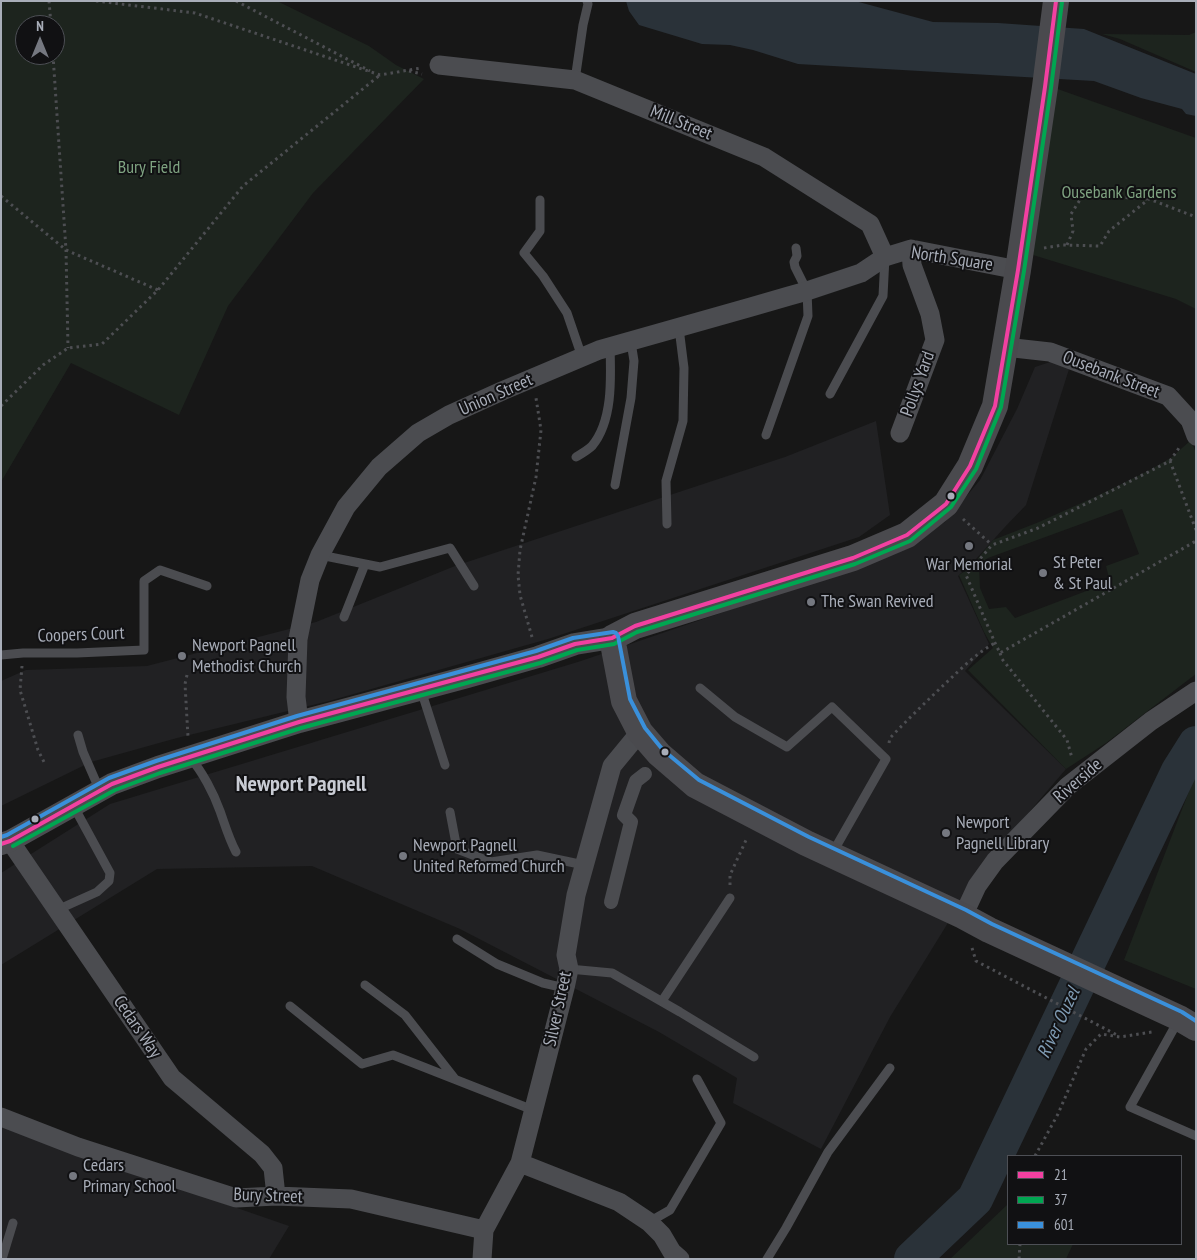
<!DOCTYPE html>
<html>
<head>
<meta charset="utf-8">
<style>
	body { margin:0 }
	#map { position:relative; width:1197px; height:1260px; overflow:hidden; background:#171717; font-family:"PT Sans Narrow",sans-serif }
	canvas { display:block }
	.frame { position:absolute; inset:0; border:2px solid #a8adb8; pointer-events:none }
	.legend { position:absolute; left:1007px; top:1155px; width:175px; height:90px; box-sizing:border-box; background:#111113; border:1px solid #4d4f55; margin:0; padding:6px 9px; list-style:none; font-size:15px; color:#a8adb8 }
	.legend li { display:flex; align-items:center; gap:10px; height:25px }
	.legend b { width:25px; border:1px solid #4d4f55 }
	.north { position:absolute; left:15px; top:15px; width:50px; height:50px; box-sizing:border-box; background:#111113; border:1px solid #4d4f55; border-radius:50%; rotate:0deg; font-size:14px; font-weight:700; line-height:20px; text-align:center; color:#a8adb8 }
	.north::after { content:''; display:block; margin:auto; width:18px; height:22px; background:#757880; clip-path:polygon(50% 0,100% 100%,50% 72%,0 100%) }
</style>
</head>
<body>
<div id="map">
<canvas width="1197" height="1260"></canvas>
<div class="frame"></div>
<ul class="legend">
<li><b style="height:6px;background:#f240a1"></b>21</li>
<li><b style="height:6px;background:#00a651"></b>37</li>
<li><b style="height:6px;background:#3a90db"></b>601</li>
</ul>
<div class="north">N</div>
</div>
<script>
const g = document.querySelector('canvas').getContext('2d');
g.lineJoin = 'round';
function paint(path, color) { g.fillStyle = color; g.fill(path, 'evenodd'); }
function stroke(path, color, width, dash) { g.strokeStyle = color; g.lineWidth = width; g.lineCap = dash ? 'butt' : 'round'; g.setLineDash(dash || []); g.stroke(path); }
function label(font, color, halo, rows, align = 'center') {
  g.font = font + ' "PT Sans Narrow",sans-serif'; g.lineWidth = 4; g.setLineDash([]); g.textBaseline = 'middle'; g.strokeStyle = halo; g.fillStyle = color; for (const [text, x, y, turn = 0] of rows) {
    g.save(); g.translate(x, y); g.rotate((+turn || 0) * Math.PI / 180); g.textAlign = isNaN(turn) ? turn : align; if (halo) g.strokeText(text, 0, 0); g.fillText(text, 0, 0); g.restore();
  }
}
paint(new Path2D(`
	M 1056,360 L 1070,366 L 1026,505 L 1004,528 L 977,558 L 958,576 L 989,644 L 965,671 L 1066,769 L 983,866 L 890,1017 L 821,1149 L 733,1103 L 737,1078 L 659,1032 L 460,929 L 312,866 L 157,869 L 1,965 L 1,873 L 110,804 L 581,661 L 866,563 L 918,538 L 945,522 L 980,480 L 1017,409 L 1035,367 Z
	M 876,421 L 890,515 L 859,537 L 548,639 L 329,701 L 177,738 L 91,762 L 1,806 L 1,681 L 26,670 L 147,666 L 316,622 L 455,566 L 785,457 Z
	M 1,1126 L 289,1226 L 269,1259 L 1,1259 Z`), '#212123');
paint(new Path2D(`
	M 1,1 L 277,1 L 369,46 L 396,65 L 424,79 L 313,193 L 228,306 L 179,415 L 71,363 L 1,482 ZM 25,25 L 55,25 L 55,55 L 25,55 Z
	M 1196,32 L 1196,72 L 1120,39 L 1102,34 L 1189,35 Z
	M 1052,87 L 1196,138 L 1196,309 L 1176,299 L 1033,255 Z
	M 1191,440 L 1196,453 L 1196,674 L 1188,680 L 1106,743 L 1066,769 L 968,670 L 993,648 L 984,632 L 959,575 L 971,567 L 993,540 L 1039,522 L 1097,496 L 1150,470 L 1172,457 ZM 1122,509 L 1139,554 L 1106,566 L 1110,582 L 1015,618 L 1006,607 L 989,609 L 980,588 L 979,565 L 988,558 Z
	M 1196,773 L 1196,989 L 1124,960 Z
	M 1007,1205 L 1008,1205 L 1008,1244 L 1073,1244 L 1066,1259 L 950,1259 Z`), '#1d241e');
paint(new Path2D(`
	M 626,1 L 855,1 L 933,22 L 998,23 L 1084,29 L 1196,74 L 1196,116 L 1186,114 L 1182,109 L 1141,98 L 1094,81 L 798,64 L 753,50 L 730,45 L 702,44 L 639,25 L 629,11 Z`), '#2a3239');
stroke(new Path2D(`
	M 912,1259 L 975,1199 L 1179,771 L 1196,744`), '#2a3239', 36);
stroke(new Path2D(`
	M 49,1 L 51,25
	M 96,1 L 195,13 L 380,75 L 421,68
	M 236,1 L 370,71
	M 53,55 L 66,250 L 68,348
	M 409,71 L 422,74
	M 1,196 L 66,250 L 158,290
	M 1067,245 L 1073,231 L 1071,214 L 1083,195 L 1148,199
	M 1044,248 L 1063,245 L 1100,246 L 1109,231 L 1149,199 L 1196,217
	M 1,406 L 43,365 L 68,348 L 102,344 L 158,290 L 243,186 L 380,75
	M 1170,461 L 1181,445
	M 963,519 L 992,545
	M 1196,530 L 1170,461 L 1038,528 L 992,545 L 966,575 L 995,643 L 1000,653 L 1196,541
	M 532,637 L 520,595 L 518,575 L 520,550 L 536,477 L 541,430 L 536,398
	M 1000,653 L 1002,659 L 1067,740 L 1072,758
	M 22,666 L 20,690 L 38,750 L 45,764
	M 187,675 L 185,684 L 188,737
	M 889,743 L 890,738 C 909,718 929,699 949,680 C 963,667 978,652 995,643
	M 730,885 L 730,875 L 747,838
	M 972,948 L 976,961 L 1117,1035
	M 1035,1156 L 1058,1114 L 1086,1049 L 1101,1034 L 1120,1037 L 1152,1032
	M 1019,1259 L 1020,1244`), '#4d4e52', 3, [2.5, 4]);
stroke(new Path2D(`
	M 575,80 L 583,25 L 588,4 L 587,1
	M 540,200 L 540,231 L 524,253 L 543,276 L 567,313 L 582,357
	M 830,394 L 883,296 L 885,257
	M 766,435 L 808,316 L 807,291 L 795,267 L 794,262 L 797,256 L 796,248
	M 576,457 C 581,454 588,450 592,446 C 613,421 611,378 610,347
	M 615,485 L 631,398 L 634,361 L 631,342
	M 667,524 L 666,481 L 683,421 L 684,368 L 679,328
	M 320,555 L 380,567 L 450,548 L 474,586
	M 344,617 L 365,564
	M 1,655 L 23,653 L 77,653 L 144,650 L 144,581 L 160,570 L 207,586
	M 700,688 L 735,717 L 787,747 L 832,707 L 886,759 L 833,852
	M 421,690 L 445,765
	M 78,735 L 83,752 L 100,791
	M 191,759 C 202,771 214,794 220,811 C 225,825 229,839 236,852
	M 450,812 L 457,849 L 491,862 L 537,855 L 584,865
	M 57,910 L 97,892 L 109,881 L 110,873 L 73,805
	M 457,939 L 497,964 L 543,983 L 565,988
	M 569,969 L 612,973 L 680,1012 L 754,1057
	M 365,985 L 405,1015 L 455,1079
	M 662,1001 L 730,898
	M 290,1006 L 362,1064 L 393,1055 L 533,1110
	M 1178,1021 L 1130,1107 L 1196,1136
	M 649,1222 L 670,1210 L 721,1123 L 697,1079
	M 2,1259 L 13,1223
	M 767,1259 L 786,1228 L 828,1152 L 890,1068`), '#4b4c50', 9);
stroke(new Path2D(`
	M 611,902 L 631,822 L 624,815 L 636,781 L 645,774`), '#4b4c50', 14);
stroke(new Path2D(`
	M 439,65 L 575,80 L 764,157 L 870,224 L 885,257
	M 1005,347 L 1050,352 L 1168,396 L 1190,420 L 1196,436
	M 900,433 L 935,340 L 930,314 L 912,265 L 911,249
	M 299,722 L 296,697 L 298,639 L 310,580 L 320,555 L 346,507 L 379,467 L 418,433 L 449,415 L 502,391 L 599,350 L 751,307 L 789,296 L 807,291 L 861,273 L 885,257 L 911,249 L 1018,270
	M 10,841 L 172,1078 L 262,1154 L 273,1168 L 276,1196
	M 963,916 L 977,886 L 995,861 L 1068,786 L 1151,721 L 1196,691
	M 1,1117 L 78,1147 L 236,1198 L 276,1196 L 351,1199 L 484,1230
	M 520,1163 L 619,1202 L 649,1222 L 662,1235 L 672,1252 L 680,1259
	M 482,1259 L 484,1230 L 520,1163 L 565,988 L 569,969 L 566,955 L 576,895 L 612,766 L 640,732`), '#4b4c50', 19);
stroke(new Path2D(`
	M 1,844 L 10,841 L 112,784 L 158,767 L 299,722 L 467,677 L 538,657 L 575,644 L 612,638`), '#4b4c50', 22);
stroke(new Path2D(`
	M 1056,1 L 1045,87 L 1018,270 L 995,406 L 970,466 L 946,504 L 907,535 L 853,558 L 635,626 L 612,638 L 624,701 L 640,732 L 659,754 L 695,785 L 806,843 L 963,916 L 989,930 L 1179,1018 L 1196,1028`), '#4a4a4e', 26);
stroke(new Path2D(`
	M 1,844 L 10,841 L 112,784 L 158,767 L 299,722 L 538,657 L 575,644 L 612,638 L 635,626 L 853,558 L 907,535 L 946,504 L 970,466 L 995,406 L 1018,270 L 1045,87 L 1056,1`), '#f240a1', 4);
stroke(new Path2D(`
	M 13,846 L 115,790 L 160,773 L 301,728 L 540,663 L 577,650 L 614,644 L 637,632 L 855,564 L 910,541 L 951,507 L 976,469 L 1001,407 L 1024,271 L 1051,88 L 1062,2`), '#00a651', 4);
stroke(new Path2D(`
	M 1,837 L 7,835 L 109,778 L 156,761 L 297,716 L 536,651 L 573,638 L 613,632 L 616,633 L 618,636 L 630,699 L 645,728 L 663,750 L 699,780 L 809,837 L 966,910 L 992,924 L 1182,1012 L 1196,1021`), '#3a90db', 4);
for (const [x, y, r, color] of [
	[951,496,4.5,"#a8adb8"],
	[969,546,5,"#757880"],
	[1043,573,5,"#757880"],
	[811,602,5,"#757880"],
	[182,656,5,"#757880"],
	[665,752,4.5,"#a8adb8"],
	[35,819,4.5,"#a8adb8"],
	[946,833,5,"#757880"],
	[403,856,5,"#757880"],
	[73,1176,5,"#757880"]
]) { const dot = new Path2D(); dot.arc(x, y, r, 0, 2 * Math.PI); g.fillStyle = color; g.fill(dot); stroke(dot, '#111113', 2); }
label('18px', '#a8adb8', '#111113', [
	["Mill Street",681,123,22],
	["North Square",952,259,9],
	["Ousebank Street",1111,375,21],
	["Pollys Yard",918,384,-70],
	["Union Street",496,395,-24],
	["Coopers Court",81,635,-2],
	["Riverside",1078,781,-41],
	["Silver Street",558,1009,-78],
	["Cedars Way",137,1027,56],
	["Bury Street",268,1196,2]
]);
label('18px', '#7fa381', '#111113', [
	["Bury Field",149,168],
	["Ousebank Gardens",1119,193]
]);
label('18px', '#a8adb8', '#111113', [
	["St Peter",1053,563],
	["& St Paul",1053,584],
	["War Memorial",969,565,"center"],
	["The Swan Revived",821,602],
	["Newport Pagnell",192,646],
	["Methodist Church",192,667],
	["Newport",956,823],
	["Pagnell Library",956,844],
	["Newport Pagnell",413,846],
	["United Reformed Church",413,867],
	["Cedars",83,1166],
	["Primary School",83,1187]
], 'left');
label('italic 19px', '#7f9bb3', '#111113', [
	["River Ouzel",1059,1023,-65]
]);
label('bold 22px', '#c9ccd4', '#111113', [
	["Newport Pagnell",301,785]
]);
</script>
</body>
</html>
